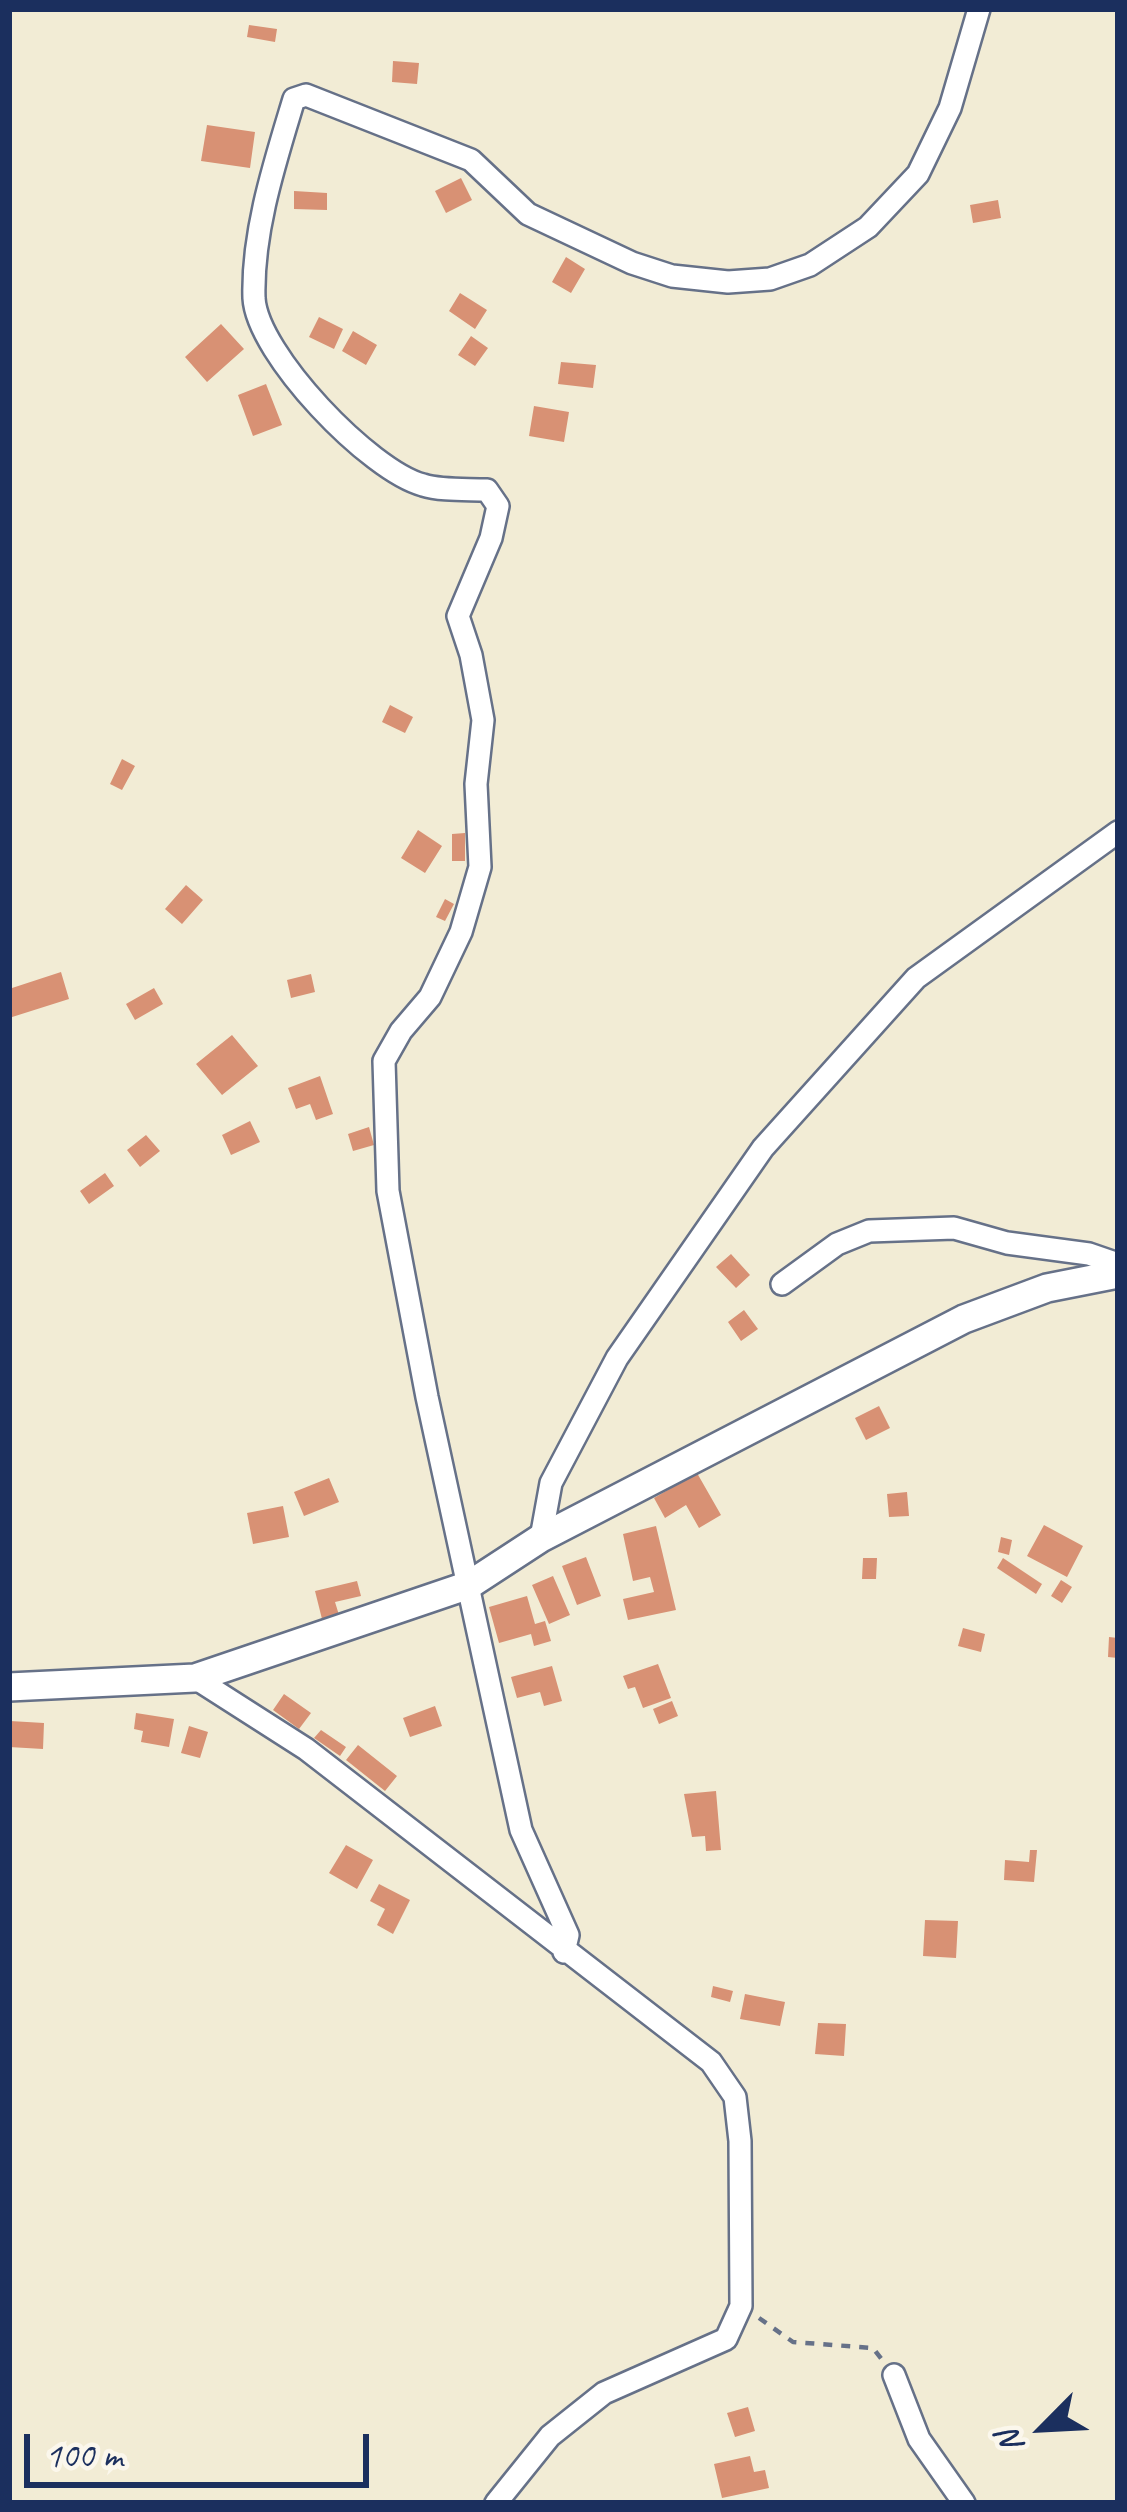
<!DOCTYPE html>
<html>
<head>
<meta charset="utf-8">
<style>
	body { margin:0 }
	#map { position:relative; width:1127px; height:2512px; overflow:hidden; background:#f2ecd5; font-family:Caveat,sans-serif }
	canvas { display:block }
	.frame { position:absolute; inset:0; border:12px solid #1b2f5e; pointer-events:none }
	.north { position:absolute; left:983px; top:2368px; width:120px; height:120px; -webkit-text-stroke:9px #fbf7ec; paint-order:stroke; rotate:246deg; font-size:33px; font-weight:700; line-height:48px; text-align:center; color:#1b2f5e }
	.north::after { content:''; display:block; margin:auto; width:42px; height:54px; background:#1b2f5e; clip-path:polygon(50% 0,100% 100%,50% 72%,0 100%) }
	.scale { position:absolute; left:24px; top:2434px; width:345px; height:54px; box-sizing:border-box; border:6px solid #1b2f5e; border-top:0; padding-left:15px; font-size:36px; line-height:42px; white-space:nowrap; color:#1b2f5e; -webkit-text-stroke:9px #fbf7ec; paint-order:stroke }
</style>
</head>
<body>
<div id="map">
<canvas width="1127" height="2512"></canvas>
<div class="frame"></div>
<div class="north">N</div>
<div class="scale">100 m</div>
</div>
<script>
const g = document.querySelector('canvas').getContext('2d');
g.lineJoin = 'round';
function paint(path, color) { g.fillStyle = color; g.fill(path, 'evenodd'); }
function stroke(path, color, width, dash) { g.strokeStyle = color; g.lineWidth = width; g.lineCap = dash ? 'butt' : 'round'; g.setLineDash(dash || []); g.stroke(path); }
paint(new Path2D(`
	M 249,25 L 277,29 L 275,42 L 247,37 Z
	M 393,61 L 419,63 L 417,84 L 392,82 Z
	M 207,125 L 255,132 L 250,168 L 201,161 Z
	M 461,178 L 472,200 L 446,213 L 435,191 Z
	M 294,191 L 327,193 L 327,210 L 294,209 Z
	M 998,200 L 1001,218 L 973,223 L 970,205 Z
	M 566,257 L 585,269 L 571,293 L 552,282 Z
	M 460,293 L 487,310 L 475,329 L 449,311 Z
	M 319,317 L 343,329 L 334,349 L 309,337 Z
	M 221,324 L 244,349 L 207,382 L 185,357 Z
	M 353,331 L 377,345 L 366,365 L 342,351 Z
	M 471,336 L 488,348 L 475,366 L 458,355 Z
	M 561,362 L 596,365 L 593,388 L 558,384 Z
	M 266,384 L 282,425 L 253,436 L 238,395 Z
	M 534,406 L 569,412 L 564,442 L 529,436 Z
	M 390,705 L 413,717 L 405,733 L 382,722 Z
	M 122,759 L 135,766 L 122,790 L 110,784 Z
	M 418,830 L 442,846 L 425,873 L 401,858 Z
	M 465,833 L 465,861 L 452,861 L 452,834 Z
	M 186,885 L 203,900 L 182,924 L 165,909 Z
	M 445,899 L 454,904 L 445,921 L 436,917 Z
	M 61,972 L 69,999 L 9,1018 L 9,989 Z
	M 311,974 L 315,992 L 291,998 L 287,980 Z
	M 154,988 L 163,1004 L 135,1020 L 126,1004 Z
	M 232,1035 L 258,1066 L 222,1095 L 196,1064 Z
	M 320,1076 L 333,1114 L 316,1120 L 310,1104 L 296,1109 L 288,1088 Z
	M 250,1121 L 260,1142 L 231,1155 L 222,1135 Z
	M 369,1127 L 374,1145 L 353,1151 L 348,1134 Z
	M 146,1135 L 160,1151 L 140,1167 L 127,1150 Z
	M 105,1173 L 114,1186 L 89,1204 L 80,1191 Z
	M 731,1254 L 750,1275 L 736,1288 L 716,1267 Z
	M 744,1310 L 758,1329 L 741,1341 L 728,1322 Z
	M 879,1406 L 890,1428 L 866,1440 L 855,1418 Z
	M 697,1473 L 721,1515 L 699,1528 L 686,1505 L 665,1518 L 654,1498 Z
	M 329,1478 L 339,1502 L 304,1516 L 294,1492 Z
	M 907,1492 L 909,1516 L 889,1517 L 887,1494 Z
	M 283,1506 L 289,1537 L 253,1544 L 247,1513 Z
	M 1044,1525 L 1083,1546 L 1067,1577 L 1027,1556 Z
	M 656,1526 L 676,1610 L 628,1620 L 623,1599 L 654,1592 L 650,1577 L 633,1581 L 623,1534 Z
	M 1001,1537 L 1012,1540 L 1009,1555 L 998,1552 Z
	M 586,1557 L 601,1596 L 577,1605 L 562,1566 Z
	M 863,1558 L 877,1558 L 876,1579 L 862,1579 Z
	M 1003,1558 L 1042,1584 L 1036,1594 L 997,1568 Z
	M 553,1576 L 570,1615 L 549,1624 L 532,1585 Z
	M 1061,1580 L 1072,1587 L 1062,1603 L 1051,1596 Z
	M 357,1581 L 361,1596 L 335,1602 L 339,1615 L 322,1619 L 315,1591 Z
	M 527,1596 L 535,1624 L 545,1621 L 551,1641 L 534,1646 L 531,1634 L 499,1643 L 489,1607 Z
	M 963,1628 L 985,1634 L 981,1652 L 958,1646 Z
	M 1109,1637 L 1118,1638 L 1118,1658 L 1108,1657 Z
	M 658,1664 L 671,1698 L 643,1708 L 635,1687 L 628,1689 L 623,1676 Z
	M 552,1666 L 562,1701 L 544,1706 L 540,1692 L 517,1698 L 511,1677 Z
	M 284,1694 L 311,1713 L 299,1729 L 273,1710 Z
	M 672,1701 L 678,1716 L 659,1724 L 653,1709 Z
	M 435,1706 L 442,1726 L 410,1737 L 403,1718 Z
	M 136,1713 L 174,1719 L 169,1747 L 141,1742 L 143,1731 L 134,1729 Z
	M 10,1721 L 44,1723 L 43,1749 L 9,1747 Z
	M 189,1726 L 208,1732 L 200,1758 L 181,1753 Z
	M 321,1730 L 346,1747 L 340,1756 L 314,1738 Z
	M 358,1745 L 397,1776 L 385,1791 L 346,1760 Z
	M 716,1791 L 721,1850 L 706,1851 L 705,1836 L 692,1837 L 684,1794 Z
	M 346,1845 L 373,1860 L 357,1889 L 329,1873 Z
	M 1030,1850 L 1037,1850 L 1034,1882 L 1004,1880 L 1005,1860 L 1029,1862 Z
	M 379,1884 L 410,1900 L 393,1934 L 377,1925 L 385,1909 L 370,1901 Z
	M 925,1920 L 958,1921 L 956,1958 L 923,1956 Z
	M 713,1986 L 733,1991 L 730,2002 L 711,1997 Z
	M 745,1994 L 785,2002 L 780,2026 L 740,2019 Z
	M 818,2023 L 846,2024 L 844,2056 L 815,2054 Z
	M 748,2407 L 755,2431 L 735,2437 L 727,2413 Z
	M 750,2456 L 754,2472 L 765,2470 L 769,2488 L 722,2498 L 714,2464 Z`), '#d89174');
const minor = new Path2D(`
	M 782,1284 L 837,1244 L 869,1231 L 954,1228 L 1007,1243 L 1089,1254 L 1118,1264
	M 541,1538 L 551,1483 L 617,1358 L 763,1148 L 916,978 L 1118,832
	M 195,1678 L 306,1749 L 711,2062 L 735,2097 L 740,2141 L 741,2306 L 726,2339 L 604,2393 L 550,2436 L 496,2503
	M 564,1952 L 568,1935 L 521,1830 L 427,1397 L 388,1191 L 384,1061 L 401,1031 L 430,997 L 461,932 L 480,867 L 476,784 L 483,720 L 471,655 L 458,616 L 491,538 L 498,506 L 487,490 C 467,489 442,491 423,485 C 370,471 257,354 254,298 C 252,232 275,162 294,99 L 306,95 L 471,160 L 528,214 L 632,263 L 672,276 L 728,282 L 770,279 L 810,265 L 868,227 L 918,174 L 950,108 L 979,9
	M 894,2375 L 919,2439 L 964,2503`);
const tertiary = new Path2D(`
	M 9,1687 L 195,1678 L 469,1585 L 541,1538 L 964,1319 L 1047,1288 L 1118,1274`);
stroke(minor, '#667188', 26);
stroke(tertiary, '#667188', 32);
stroke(new Path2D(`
	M 759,2318 L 793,2342 L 873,2348 L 883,2361`), '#667188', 4.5, [9, 9]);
stroke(minor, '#fff', 21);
stroke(tertiary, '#fff', 27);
</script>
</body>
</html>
